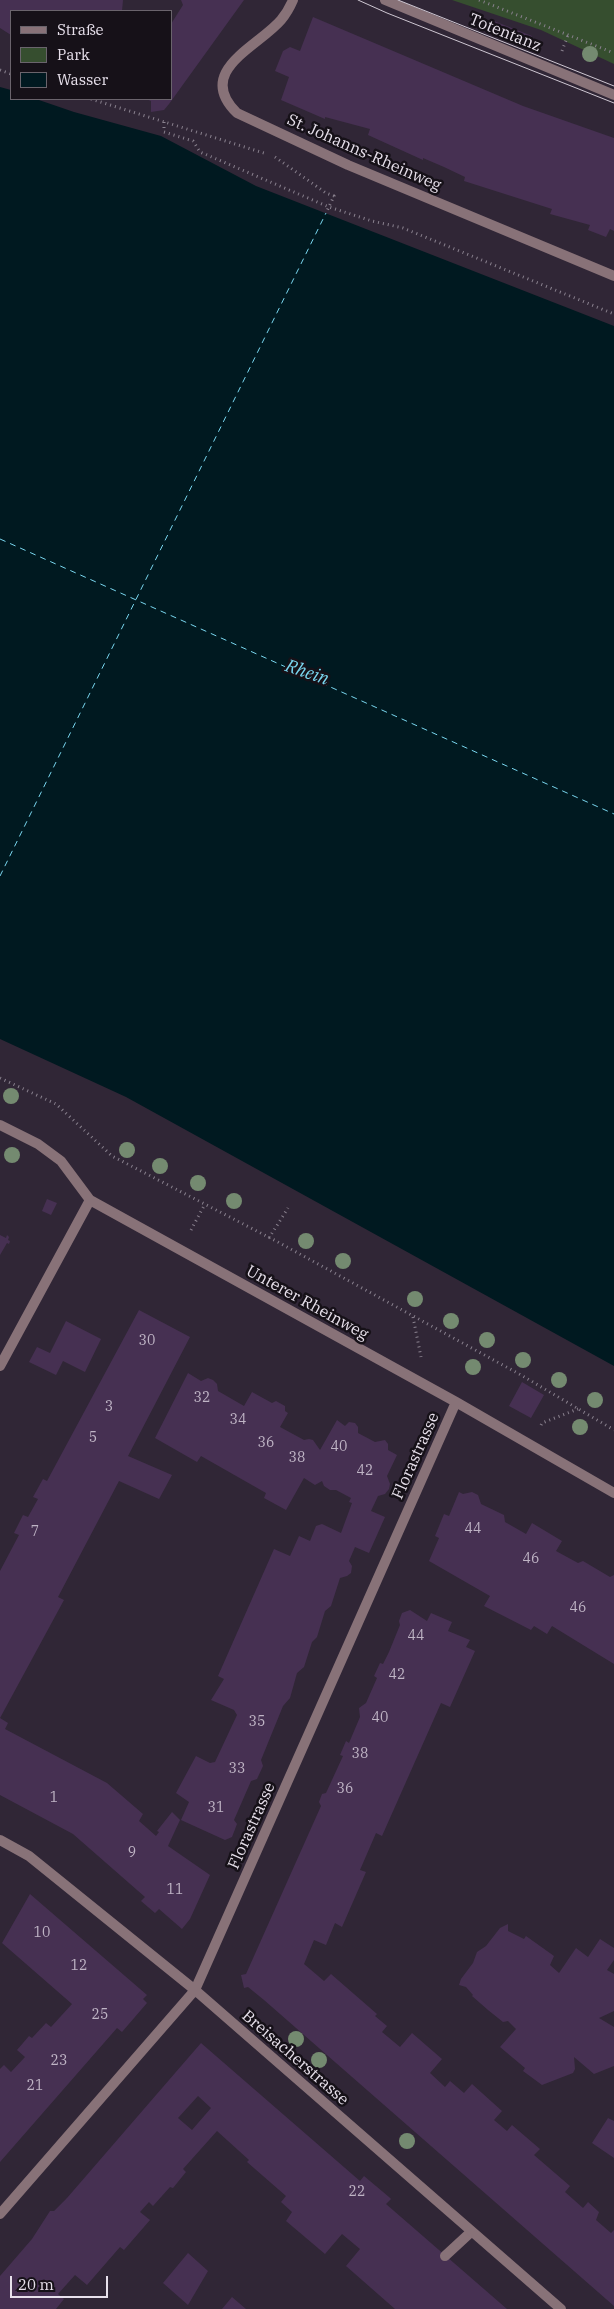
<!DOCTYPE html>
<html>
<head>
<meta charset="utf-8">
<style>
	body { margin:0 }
	#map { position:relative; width:614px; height:2309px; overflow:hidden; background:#302636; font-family:"IBM Plex Serif",serif }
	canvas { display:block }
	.legend { position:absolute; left:10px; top:10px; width:162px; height:90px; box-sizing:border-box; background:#161118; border:1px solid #6a646c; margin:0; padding:6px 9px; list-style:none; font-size:15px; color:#e7e0eb }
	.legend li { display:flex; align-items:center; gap:10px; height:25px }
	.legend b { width:25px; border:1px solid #6a646c }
	.scale { position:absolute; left:10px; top:2276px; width:98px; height:22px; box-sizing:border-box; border:2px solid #e7e0eb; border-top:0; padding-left:6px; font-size:15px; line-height:18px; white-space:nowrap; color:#e7e0eb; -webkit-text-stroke:4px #161118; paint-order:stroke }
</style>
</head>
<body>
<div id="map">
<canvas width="614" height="2309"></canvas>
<ul class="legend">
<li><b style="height:6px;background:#887278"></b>Straße</li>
<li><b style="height:14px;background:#364e2f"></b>Park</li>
<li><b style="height:14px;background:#001920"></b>Wasser</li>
</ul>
<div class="scale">20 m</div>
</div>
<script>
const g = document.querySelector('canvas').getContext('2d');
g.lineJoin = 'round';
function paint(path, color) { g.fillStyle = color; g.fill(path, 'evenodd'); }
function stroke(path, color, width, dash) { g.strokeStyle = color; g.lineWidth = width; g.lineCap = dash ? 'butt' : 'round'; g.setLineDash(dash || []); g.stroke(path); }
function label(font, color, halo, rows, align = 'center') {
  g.font = font + ' "IBM Plex Serif",serif'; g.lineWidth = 5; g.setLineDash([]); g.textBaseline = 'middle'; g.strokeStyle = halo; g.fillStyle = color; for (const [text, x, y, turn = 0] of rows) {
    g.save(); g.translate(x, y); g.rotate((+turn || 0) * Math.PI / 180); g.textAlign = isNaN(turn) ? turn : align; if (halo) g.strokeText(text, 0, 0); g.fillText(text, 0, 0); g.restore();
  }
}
paint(new Path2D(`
	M 452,0 L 614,0 L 614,64 L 541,30 Z`), '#364e2f');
paint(new Path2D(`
	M 0,87 L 11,90 L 11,99 L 36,99 L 74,112 L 161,136 L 256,186 L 614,326 L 614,1366 L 126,1097 L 0,1039 Z`), '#001920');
stroke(new Path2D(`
	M 0,539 L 614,814
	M 0,876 L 326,213`), '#79d6ef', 1, [6, 5]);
paint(new Path2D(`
	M 0,0 L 123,0 L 122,11 L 11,11 L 11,35 L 0,28 Z
	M 181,0 L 244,0 L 169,104 L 164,110 L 151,112 L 151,101 L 146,99 L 171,99 L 171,24 L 183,5 Z
	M 313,17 L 523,106 L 614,138 L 614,231 L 610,229 L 606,237 L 588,230 L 590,225 L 550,214 L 552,209 L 464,181 L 465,177 L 444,167 L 423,158 L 423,160 L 368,135 L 370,129 L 325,117 L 325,119 L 281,100 L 289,77 L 275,71 L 283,51 L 290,47 L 300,51 Z
	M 494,21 L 532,36 L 529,42 L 492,28 Z
	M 47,1199 L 57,1203 L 51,1215 L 42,1211 Z
	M 0,1235 L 6,1238 L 7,1235 L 9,1237 L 8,1240 L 10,1241 L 9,1244 L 7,1243 L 0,1255 Z
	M 139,1310 L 190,1337 L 128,1456 L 172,1475 L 159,1499 L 119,1481 L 58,1597 L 64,1600 L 0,1718 L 8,1723 L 5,1729 L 107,1783 L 143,1814 L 139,1821 L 156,1836 L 159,1832 L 157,1831 L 172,1812 L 180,1820 L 168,1846 L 210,1875 L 190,1919 L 182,1929 L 159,1909 L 155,1913 L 141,1901 L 145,1897 L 73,1834 L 0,1795 L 0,1571 L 19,1535 L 14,1533 L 23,1515 L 28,1517 L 38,1499 L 33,1497 L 43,1479 L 47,1481 Z
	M 66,1321 L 101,1339 L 85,1372 L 63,1361 L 56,1375 L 29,1362 L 37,1347 L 50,1353 Z
	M 188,1373 L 201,1381 L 208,1378 L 213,1380 L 217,1384 L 218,1391 L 244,1406 L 252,1392 L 272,1403 L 276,1401 L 285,1406 L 285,1411 L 288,1413 L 280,1427 L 304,1440 L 309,1439 L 313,1440 L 320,1450 L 337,1420 L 345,1426 L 349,1422 L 355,1423 L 358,1427 L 358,1433 L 375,1442 L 385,1440 L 388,1444 L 388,1450 L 397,1455 L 387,1476 L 390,1484 L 389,1489 L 385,1494 L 378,1496 L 371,1511 L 385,1517 L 369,1553 L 355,1547 L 349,1561 L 352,1566 L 351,1573 L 347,1576 L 340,1578 L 331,1606 L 325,1611 L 317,1637 L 312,1642 L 304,1667 L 297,1673 L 290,1698 L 283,1706 L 261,1760 L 263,1766 L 257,1779 L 251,1781 L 234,1820 L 237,1824 L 232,1837 L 225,1840 L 181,1820 L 189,1802 L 176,1793 L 196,1756 L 210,1763 L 215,1762 L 237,1715 L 234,1710 L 211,1700 L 224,1679 L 218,1676 L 274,1549 L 290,1556 L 299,1536 L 310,1541 L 316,1526 L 322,1524 L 341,1533 L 352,1503 L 349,1502 L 351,1498 L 336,1490 L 330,1490 L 324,1486 L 322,1481 L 315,1485 L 304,1478 L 286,1510 L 264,1498 L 266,1493 L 201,1456 L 197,1462 L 155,1438 Z
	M 522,1382 L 544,1395 L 531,1418 L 509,1406 Z
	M 459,1492 L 463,1494 L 472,1492 L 478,1495 L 481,1504 L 504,1515 L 505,1522 L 526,1534 L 532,1523 L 562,1541 L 556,1551 L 578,1563 L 583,1561 L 610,1577 L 614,1575 L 614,1664 L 552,1626 L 547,1634 L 534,1626 L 531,1630 L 484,1606 L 490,1596 L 429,1561 L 439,1538 L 435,1536 L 444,1514 L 449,1516 Z
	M 410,1610 L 427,1621 L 431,1613 L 452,1622 L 448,1631 L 470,1640 L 466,1647 L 475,1651 L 450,1707 L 441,1703 L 382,1836 L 376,1833 L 360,1870 L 366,1872 L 342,1927 L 335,1923 L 326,1945 L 314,1940 L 304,1964 L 324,1981 L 331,1974 L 377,2014 L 375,2016 L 387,2026 L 382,2032 L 400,2047 L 412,2033 L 442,2059 L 430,2073 L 445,2087 L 450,2081 L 464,2093 L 472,2084 L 502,2111 L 494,2120 L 507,2131 L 512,2125 L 540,2149 L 534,2155 L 570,2186 L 565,2192 L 583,2208 L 588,2202 L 599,2212 L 596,2220 L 611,2233 L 614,2230 L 614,2306 L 264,2000 L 248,1987 L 244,1988 L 241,1975 L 246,1974 L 321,1806 L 319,1802 L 322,1794 L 326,1793 L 343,1756 L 340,1755 L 346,1741 L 349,1743 L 360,1717 L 359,1708 L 366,1703 L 377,1678 L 374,1676 L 380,1663 L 383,1664 L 389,1652 L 400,1625 L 399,1621 L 402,1613 Z
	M 30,1894 L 147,1995 L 143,1999 L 147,2003 L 122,2032 L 117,2028 L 0,2162 L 0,2069 L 4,2065 L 11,2072 L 25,2057 L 17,2050 L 29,2036 L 32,2038 L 46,2023 L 51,2027 L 72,2004 L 2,1943 Z
	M 508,1924 L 508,1931 L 524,1939 L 526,1936 L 554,1956 L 550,1965 L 559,1973 L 576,1948 L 588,1957 L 600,1939 L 614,1948 L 614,1960 L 607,1970 L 614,1974 L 614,2011 L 599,2018 L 614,2027 L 614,2066 L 594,2074 L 574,2057 L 575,2069 L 573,2073 L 542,2085 L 523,2071 L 525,2068 L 500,2047 L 516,2029 L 508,2021 L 503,2022 L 488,2010 L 472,1996 L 473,1995 L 466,1987 L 459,1985 L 461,1979 L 473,1963 L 477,1952 L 486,1946 L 500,1928 Z
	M 201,2043 L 360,2181 L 364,2176 L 389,2197 L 391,2199 L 386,2204 L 507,2309 L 395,2309 L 346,2266 L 360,2249 L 342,2234 L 325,2254 L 286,2221 L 292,2212 L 281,2202 L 286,2196 L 247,2162 L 249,2160 L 217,2131 L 183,2169 L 186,2172 L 173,2188 L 170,2187 L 153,2206 L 149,2202 L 140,2212 L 150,2220 L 124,2250 L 120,2247 L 87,2285 L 75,2275 L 58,2294 L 64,2299 L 56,2309 L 0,2309 L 0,2276 L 32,2239 L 50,2211 L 54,2211 L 67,2198 ZM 198,2096 L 211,2108 L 192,2130 L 178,2118 Z
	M 608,2118 L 614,2121 L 614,2158 L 592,2143 Z
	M 188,2253 L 208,2271 L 188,2305 L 163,2283 Z
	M 232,2297 L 246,2309 L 222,2309 Z`), '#463052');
stroke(new Path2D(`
	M 479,0 L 614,53
	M 562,51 L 568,35
	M 0,70 L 11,74
	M 91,99 L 267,154
	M 164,122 L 164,132 L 193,141 L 200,152 L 329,207 L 372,221 L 403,228 L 614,314
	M 275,157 L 326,193 L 334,196 L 326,213
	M 0,1078 L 56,1104 L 112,1156 L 276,1241 L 521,1375 L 614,1430
	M 191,1230 L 205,1204
	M 269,1238 L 288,1208
	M 413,1317 L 421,1357
	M 541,1425 L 542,1423 L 578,1409`), '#8a828f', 3, [1, 4]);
stroke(new Path2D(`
	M 445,2256 L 471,2232`), '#887278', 10);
stroke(new Path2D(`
	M 293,0 C 290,7 286,14 281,20 C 258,47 194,71 237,113 L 348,165 L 614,276
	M 385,0 L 614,95
	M 0,1125 L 38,1144 L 61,1161 L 90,1200 L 456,1402 L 614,1493
	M 0,1366 L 90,1200
	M 0,1840 L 29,1856 L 195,1990 L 561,2309
	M 0,2214 L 195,1990 L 456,1402`), '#887278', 10);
stroke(new Path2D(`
	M 358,0 L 387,13 L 614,103
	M 398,0 L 614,86`), '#cec7d2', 1);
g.fillStyle = '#748a70';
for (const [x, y] of [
	[590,54],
	[11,1096],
	[127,1150],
	[12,1155],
	[160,1166],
	[198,1183],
	[234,1201],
	[306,1241],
	[343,1261],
	[415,1299],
	[451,1321],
	[487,1340],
	[523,1360],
	[473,1367],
	[559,1380],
	[595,1400],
	[580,1427],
	[296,2039],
	[319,2060],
	[407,2141]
]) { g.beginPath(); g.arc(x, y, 8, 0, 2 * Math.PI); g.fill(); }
label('14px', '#bfb4c5', null, [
	["30",147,1341],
	["32",202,1398],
	["3",109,1407],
	["34",238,1420],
	["5",93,1438],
	["36",266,1443],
	["40",339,1447],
	["38",297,1458],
	["42",365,1471],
	["44",473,1529],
	["7",35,1532],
	["46",531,1559],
	["46",578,1608],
	["44",416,1636],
	["42",397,1675],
	["40",380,1718],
	["35",257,1722],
	["38",360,1754],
	["33",237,1769],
	["36",345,1789],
	["1",54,1798],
	["31",216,1808],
	["9",132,1853],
	["11",175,1890],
	["10",42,1933],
	["12",79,1966],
	["25",100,2015],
	["23",59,2061],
	["21",35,2086],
	["22",357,2192]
]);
label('16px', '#e7e0eb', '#161118', [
	["Totentanz",505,33,22],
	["St. Johanns-Rheinweg",364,153,24],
	["Unterer Rheinweg",307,1303,29],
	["Florastrasse",416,1456,-66],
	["Florastrasse",252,1826,-66],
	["Breisacherstrasse",295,2058,41]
]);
label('italic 18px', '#79d6ef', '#161118', [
	["Rhein",307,673,19]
]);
</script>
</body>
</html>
